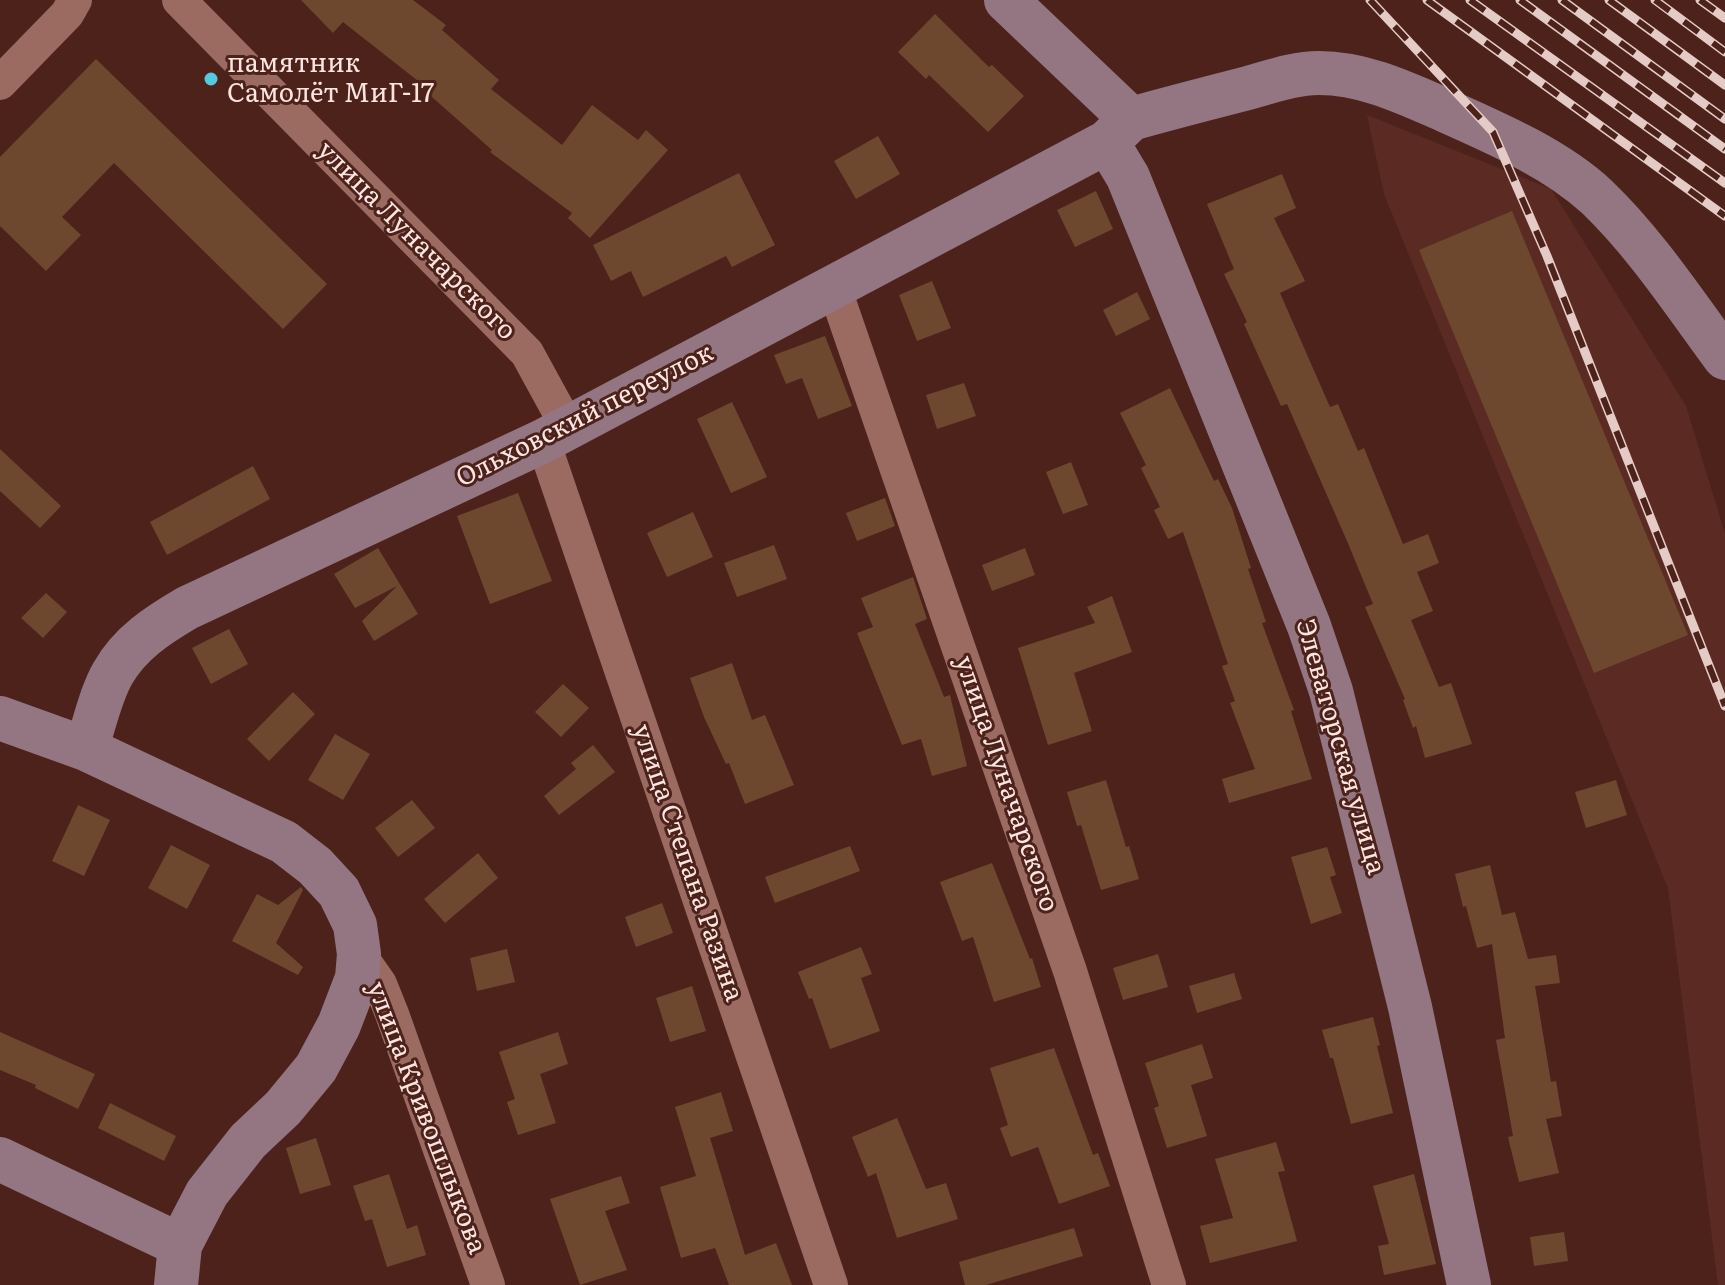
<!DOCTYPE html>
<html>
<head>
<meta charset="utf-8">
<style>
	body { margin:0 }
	canvas { display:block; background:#4c221b }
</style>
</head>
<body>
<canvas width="1725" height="1285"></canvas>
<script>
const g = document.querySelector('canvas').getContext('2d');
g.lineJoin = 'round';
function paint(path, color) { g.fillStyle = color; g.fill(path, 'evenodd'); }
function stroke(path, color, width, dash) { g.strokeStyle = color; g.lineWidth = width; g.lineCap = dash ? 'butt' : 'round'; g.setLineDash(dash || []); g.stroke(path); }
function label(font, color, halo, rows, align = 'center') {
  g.font = font + ' Literata,serif'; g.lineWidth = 6; g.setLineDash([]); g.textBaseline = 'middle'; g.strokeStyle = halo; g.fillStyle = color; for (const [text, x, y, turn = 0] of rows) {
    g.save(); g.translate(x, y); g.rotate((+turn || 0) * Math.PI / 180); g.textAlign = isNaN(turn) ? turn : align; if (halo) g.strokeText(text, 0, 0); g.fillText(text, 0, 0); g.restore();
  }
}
paint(new Path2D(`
	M 1367,115 L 1551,189 L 1686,406 L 1725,534 L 1725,1285 L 1718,1285 L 1668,888 L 1384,194 Z`), '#5b2b23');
paint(new Path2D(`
	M 301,0 L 413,0 L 446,25 L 442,30 L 499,80 L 491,89 L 562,145 L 592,105 L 638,140 L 646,130 L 668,150 L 590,238 L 568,218 L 572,213 L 490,152 L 492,150 L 424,90 L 427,88 L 343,22 L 333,33 Z
	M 935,14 L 989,67 L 992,65 L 1024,96 L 988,132 L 929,75 L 926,79 L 898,52 Z
	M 96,59 L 327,284 L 283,329 L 114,163 L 62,217 L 81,235 L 46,271 L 0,226 L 0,157 Z
	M 878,136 L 900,174 L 856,199 L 834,161 Z
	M 739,173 L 775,245 L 732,267 L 726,256 L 643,297 L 631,271 L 611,281 L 593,245 Z
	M 1282,174 L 1296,208 L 1274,218 L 1305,281 L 1280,293 L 1330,407 L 1338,404 L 1358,451 L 1364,448 L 1403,544 L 1428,534 L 1439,563 L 1417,572 L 1433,611 L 1411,620 L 1439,687 L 1451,683 L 1472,744 L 1425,758 L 1416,726 L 1413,728 L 1403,700 L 1405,699 L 1365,607 L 1373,604 L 1347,541 L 1287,404 L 1281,406 L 1244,324 L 1247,322 L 1224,274 L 1234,269 L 1207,204 Z
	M 1096,191 L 1113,229 L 1075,247 L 1057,210 Z
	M 1512,211 L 1688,635 L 1594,673 L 1419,250 Z
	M 932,281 L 951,328 L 917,341 L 899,295 Z
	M 1137,292 L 1150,319 L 1116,336 L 1103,310 Z
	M 825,336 L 852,406 L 818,419 L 802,378 L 786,384 L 774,355 Z
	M 964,383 L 976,416 L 937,429 L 926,395 Z
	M 1170,388 L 1214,481 L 1218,479 L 1232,508 L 1251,568 L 1248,569 L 1266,622 L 1262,623 L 1294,710 L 1291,711 L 1312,779 L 1229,803 L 1222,779 L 1255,769 L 1230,703 L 1235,701 L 1222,666 L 1228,664 L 1183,532 L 1168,539 L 1154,510 L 1160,507 L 1141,468 L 1146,465 L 1120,413 Z
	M 732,402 L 767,477 L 731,493 L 697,419 Z
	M 0,449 L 61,506 L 40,528 L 0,491 Z
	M 1071,462 L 1088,505 L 1063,514 L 1046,472 Z
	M 253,466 L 270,499 L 167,555 L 150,522 Z
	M 518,493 L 552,581 L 490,604 L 457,516 Z
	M 885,498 L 895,526 L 857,541 L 846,513 Z
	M 693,512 L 713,557 L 667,577 L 647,533 Z
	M 774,545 L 787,579 L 737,597 L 724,563 Z
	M 378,548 L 418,614 L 374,641 L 362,621 L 397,586 L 355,608 L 334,574 Z
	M 1025,548 L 1035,575 L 992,591 L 982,565 Z
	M 913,577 L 927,619 L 915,624 L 944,697 L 950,695 L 967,766 L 932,776 L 921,739 L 902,745 L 857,633 L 873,627 L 861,598 Z
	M 46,593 L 67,612 L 43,638 L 21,618 Z
	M 1112,596 L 1132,652 L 1074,673 L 1092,731 L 1048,745 L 1018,648 L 1095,623 L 1087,607 Z
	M 229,629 L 248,664 L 211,684 L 192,648 Z
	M 732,663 L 752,720 L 765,715 L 794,785 L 745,804 L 729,763 L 726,764 L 704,717 L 690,678 Z
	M 563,684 L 589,708 L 561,737 L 535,712 Z
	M 293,692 L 315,714 L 269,761 L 247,739 Z
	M 335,734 L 370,754 L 343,800 L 308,780 Z
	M 593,745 L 615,772 L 559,815 L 544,796 L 576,769 L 571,763 Z
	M 1106,780 L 1126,847 L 1129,846 L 1139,879 L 1101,890 L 1081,825 L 1077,826 L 1067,792 Z
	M 1616,780 L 1627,815 L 1586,828 L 1575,792 Z
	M 412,800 L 435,828 L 398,857 L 375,828 Z
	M 78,805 L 110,820 L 84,876 L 52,861 Z
	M 171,845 L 210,865 L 187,909 L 148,888 Z
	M 850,846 L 860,871 L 775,903 L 765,877 Z
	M 1327,847 L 1336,875 L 1330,877 L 1342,913 L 1311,924 L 1291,857 Z
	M 478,853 L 498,878 L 445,923 L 424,899 Z
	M 992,863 L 1030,959 L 1032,958 L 1041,987 L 994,1002 L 973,937 L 962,941 L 940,882 Z
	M 1490,865 L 1502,915 L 1515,912 L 1528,959 L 1556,955 L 1560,983 L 1535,986 L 1551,1082 L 1556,1081 L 1562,1116 L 1546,1119 L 1559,1173 L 1519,1182 L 1508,1137 L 1513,1136 L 1496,1040 L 1505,1038 L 1492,944 L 1477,948 L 1466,906 L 1463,907 L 1455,874 Z
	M 301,887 L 303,890 L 276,943 L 303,967 L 298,975 L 232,941 L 257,894 L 278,905 Z
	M 662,903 L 673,933 L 636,947 L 625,917 Z
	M 861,947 L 872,974 L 861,978 L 880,1031 L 830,1049 L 812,998 L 809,999 L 798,972 Z
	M 507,949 L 515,982 L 477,991 L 470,958 Z
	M 1158,954 L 1168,987 L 1123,1000 L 1113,968 Z
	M 1234,973 L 1242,999 L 1197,1013 L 1189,986 Z
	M 692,986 L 706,1031 L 670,1042 L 656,998 Z
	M 1373,1017 L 1380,1045 L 1377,1046 L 1393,1113 L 1351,1124 L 1333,1058 L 1330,1058 L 1322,1030 Z
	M 0,1032 L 95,1074 L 78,1109 L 35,1088 L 36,1085 L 0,1070 Z
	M 558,1032 L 568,1064 L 540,1074 L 556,1123 L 518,1135 L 507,1102 L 515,1099 L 499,1052 Z
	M 1202,1044 L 1213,1078 L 1191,1085 L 1207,1136 L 1167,1148 L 1154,1108 L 1159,1106 L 1145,1063 Z
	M 1054,1048 L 1093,1155 L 1098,1153 L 1110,1186 L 1059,1204 L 1038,1147 L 1011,1157 L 1000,1128 L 1008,1125 L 990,1068 Z
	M 721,1092 L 733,1131 L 710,1138 L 745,1255 L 776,1243 L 792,1285 L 729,1285 L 715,1248 L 681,1258 L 660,1187 L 696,1176 L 675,1107 Z
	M 110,1103 L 176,1136 L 164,1161 L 98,1128 Z
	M 897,1118 L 926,1189 L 946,1183 L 958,1219 L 897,1238 L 876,1173 L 868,1177 L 852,1137 Z
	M 316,1138 L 331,1185 L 300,1194 L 286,1148 Z
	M 1276,1142 L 1285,1171 L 1278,1172 L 1297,1241 L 1210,1263 L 1200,1226 L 1233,1218 L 1215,1159 Z
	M 389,1174 L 407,1229 L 417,1225 L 426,1255 L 387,1267 L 372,1219 L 365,1221 L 353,1186 Z
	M 1414,1174 L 1436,1264 L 1384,1275 L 1378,1246 L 1389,1244 L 1373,1186 Z
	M 621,1176 L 630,1203 L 605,1211 L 627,1270 L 580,1285 L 550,1199 Z
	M 1074,1228 L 1083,1256 L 986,1285 L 965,1285 L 959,1262 Z
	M 1564,1232 L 1568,1261 L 1534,1266 L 1530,1237 Z`), '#6e472f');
stroke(new Path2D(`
	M 179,0 L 527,353 L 568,428
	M 0,83 L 67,14 L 75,0
	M 834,287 L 1070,971 L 1169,1285
	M 543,441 L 831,1285
	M 359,954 L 380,984 L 392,1014 L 488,1285`), '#9b6a61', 34);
stroke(new Path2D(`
	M 1006,0 L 1131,119
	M 1131,119 C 1170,108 1209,98 1248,88 C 1270,82 1295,73 1319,73 C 1362,73 1401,91 1440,108 C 1493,132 1554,157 1597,197 C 1646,244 1685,304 1725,358
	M 1107,142 L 1128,177 L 1309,626 L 1331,691 L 1410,1007 L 1469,1285
	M 0,718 L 86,749 L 284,842 L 315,866 L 339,892 L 355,925 L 359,954 L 357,978 L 339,1025 L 316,1068 L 283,1108 L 248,1141 L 207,1193 L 180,1245
	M 86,749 C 94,726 101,693 113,673 C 130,643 158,625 187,608 L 543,441 L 1107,142 L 1131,119
	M 0,1159 L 180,1245 L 176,1285`), '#937682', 44);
const rail = new Path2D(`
	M 1370,0 L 1493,132 L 1547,256 L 1725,706
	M 1427,0 L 1725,216
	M 1470,0 L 1725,183
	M 1520,0 L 1725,149
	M 1562,0 L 1725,119
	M 1609,0 L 1725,85
	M 1655,0 L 1725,52
	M 1700,0 L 1725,18`);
stroke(rail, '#e4cbc6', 9);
stroke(rail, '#4c221b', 6, [18]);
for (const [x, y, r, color] of [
	[211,79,8,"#55cade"]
]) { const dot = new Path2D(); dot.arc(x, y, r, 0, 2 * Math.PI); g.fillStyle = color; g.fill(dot); stroke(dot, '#4c221b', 3); }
label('26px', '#fce5e1', '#4c221b', [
	["памятник",227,64],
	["Самолёт МиГ-17",227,94]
], 'left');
label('26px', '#fce5e1', '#4c221b', [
	["улица Луначарского",416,241,45],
	["Ольховский переулок",585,416,-27],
	["Элеваторская улица",1340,747,74],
	["улица Луначарского",1006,784,71],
	["улица Степана Разина",687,863,71],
	["улица Кривошлыкова",426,1118,69]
]);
</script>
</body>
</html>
